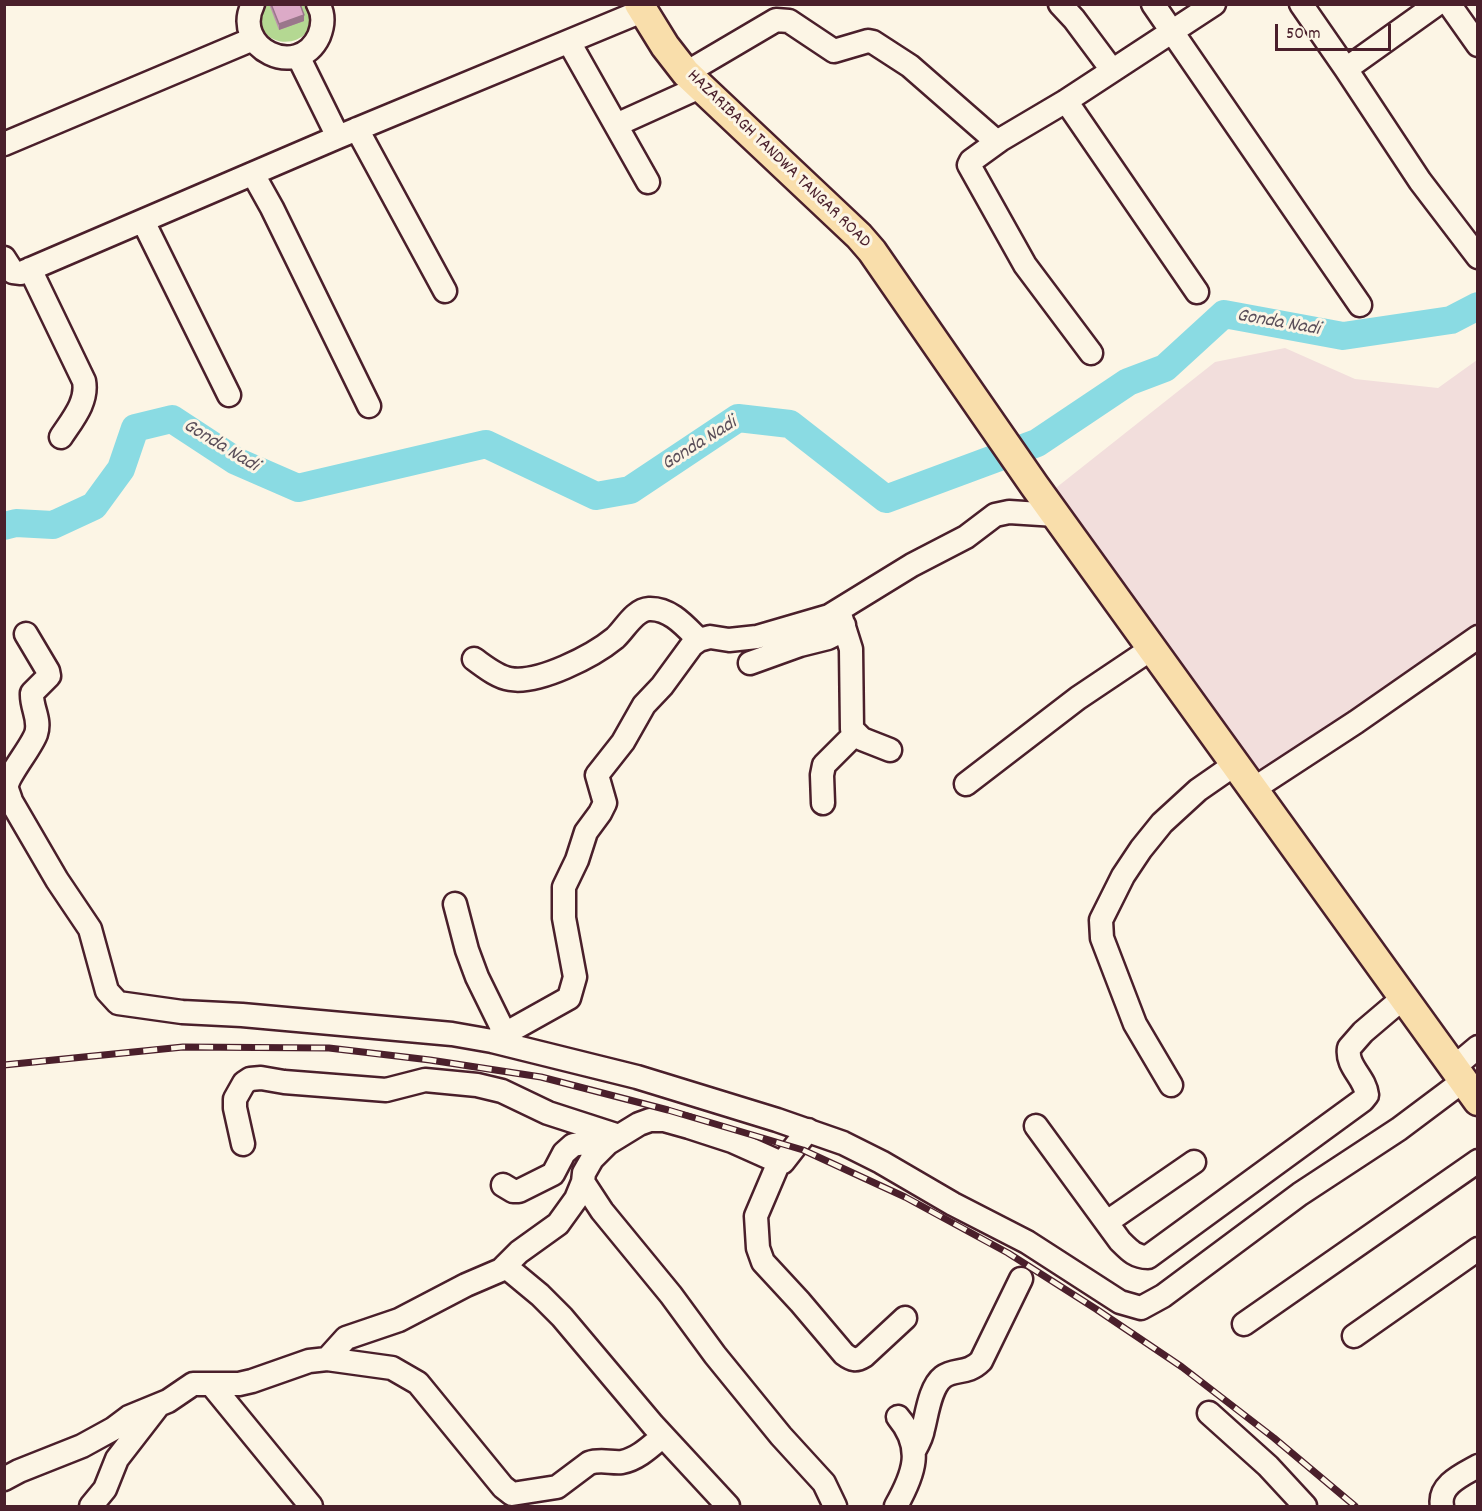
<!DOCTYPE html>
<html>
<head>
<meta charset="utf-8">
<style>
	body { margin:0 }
	#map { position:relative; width:1482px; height:1511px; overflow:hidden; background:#fcf5e5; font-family:Dekko,sans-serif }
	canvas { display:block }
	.frame { position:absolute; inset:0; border:6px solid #4a1f2b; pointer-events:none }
	.scale { position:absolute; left:1275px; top:24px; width:116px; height:27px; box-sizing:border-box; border:3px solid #4a1f2b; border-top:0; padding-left:8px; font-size:18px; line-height:21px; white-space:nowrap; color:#4a1f2b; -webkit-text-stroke:4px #fcf5e5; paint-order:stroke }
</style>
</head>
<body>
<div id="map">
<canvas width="1482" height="1511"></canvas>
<div class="frame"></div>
<div class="scale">50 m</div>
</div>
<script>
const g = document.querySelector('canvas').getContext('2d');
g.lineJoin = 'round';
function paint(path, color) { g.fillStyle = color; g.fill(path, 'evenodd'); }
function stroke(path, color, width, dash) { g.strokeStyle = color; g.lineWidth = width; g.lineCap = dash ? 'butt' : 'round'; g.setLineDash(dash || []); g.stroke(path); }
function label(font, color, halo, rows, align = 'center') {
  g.font = font + ' Dekko,sans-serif'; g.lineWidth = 6; g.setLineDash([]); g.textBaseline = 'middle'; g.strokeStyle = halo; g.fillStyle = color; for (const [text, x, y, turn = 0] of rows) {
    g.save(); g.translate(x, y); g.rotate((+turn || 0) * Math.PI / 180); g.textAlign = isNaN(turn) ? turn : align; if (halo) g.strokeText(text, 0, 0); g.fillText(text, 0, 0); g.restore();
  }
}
paint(new Path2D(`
	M 1285,348 L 1355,379 L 1438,388 L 1477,360 L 1477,645 L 1265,782 L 1052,491 L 1215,362 Z`), '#f2dedc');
paint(new Path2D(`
	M 262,5 L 313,5 C 321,48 263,54 260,19 C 260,14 261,9 262,5 Z`), '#b4d892');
stroke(new Path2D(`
	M 4,526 L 16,523 L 53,525 L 94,506 L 121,469 L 135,428 L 172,419 L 236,461 L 298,488 L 486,444 L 596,496 L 630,490 L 738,418 L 790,424 L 886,499 L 1037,443 L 1128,382 L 1165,368 L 1224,314 L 1343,336 L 1451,320 L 1478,306`), '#8adbe3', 28);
const minor = new Path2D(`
	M 253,4 C 231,48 298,81 319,36 C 323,26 324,14 318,4
	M 1060,4 L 1074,19 L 1112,70
	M 1153,4 L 1360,305
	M 1301,4 L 1346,69 L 1420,181 L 1478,257
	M 1449,4 L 1478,45
	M 569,42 L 648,182
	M 298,56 L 338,137
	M 1346,69 L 1437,4
	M 686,73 L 776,20 L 789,21 L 834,51 L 868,41 L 873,42 L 910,66 L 997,142
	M 1066,101 L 1197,292
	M 616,125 L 700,87
	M 357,129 L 445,291
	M 4,144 L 253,39
	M 253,174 L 272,208 L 369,406
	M 143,221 L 229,395
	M 4,258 L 13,272 L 21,273 L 338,137 L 642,11
	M 30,269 L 84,381 C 88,402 72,420 61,437
	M 1091,353 L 1025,265 L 969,165 L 971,161 L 1000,140 L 1066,101 L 1214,4
	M 839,611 L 851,649 L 852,729 L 862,739 L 890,750
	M 26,634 L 48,671 L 49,676 L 32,693 C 31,708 41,719 36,734 C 31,748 7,776 7,787 C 7,791 10,796 11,801 L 57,880 L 90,929 L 107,991 L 118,1003 L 182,1012 L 242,1015 L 452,1034 L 492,1041 L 637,1077 L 777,1120 L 843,1143 L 881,1162 L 953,1204 L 1027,1242 L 1120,1302 L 1141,1308 L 1163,1296 L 1300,1194 L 1399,1129 L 1463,1081
	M 474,659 C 484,666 497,677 510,679 C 539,684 593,656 615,638 C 625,629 634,610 649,609 C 670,608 685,626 699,640
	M 750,663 L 800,645 L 828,638 L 838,633 L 844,625
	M 966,784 L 1078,698 L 1151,649
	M 1252,790 L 1356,722 L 1478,637
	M 823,803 L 822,775 L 824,765 L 855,734
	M 455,904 L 467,950 L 477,977 L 505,1034
	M 492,1041 L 569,998 L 575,977 L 564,918 L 564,887 L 577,860 L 586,832 L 600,813 L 605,803 L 597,775 L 623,742 L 644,705 L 662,686 L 692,645 L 699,640 L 710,637 L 729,640 L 757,637 L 829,616 L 912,565 L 966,537 L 995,515 L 1009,512 L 1056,515
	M 1453,1068 L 1478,1047
	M 1171,1085 L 1135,1024 L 1102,938 L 1101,920 L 1123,876 L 1141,849 L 1162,823 L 1198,790 L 1234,765
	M 1036,1126 L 1120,1241 C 1129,1250 1135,1257 1148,1257 L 1363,1100 L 1367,1095 C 1365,1077 1346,1067 1349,1048 L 1363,1032 L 1403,998
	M 243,1144 L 235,1108 L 235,1099 L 244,1083 L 250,1079 L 261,1078 L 284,1082 L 386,1090 L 425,1080 L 477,1085 L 502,1091 L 548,1113 L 619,1136
	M 779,1162 L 756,1216 L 758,1248 L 763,1262 L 800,1302 L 844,1354 C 852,1360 856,1361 864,1356 L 905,1318
	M 583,1182 L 602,1211 L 671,1295 L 715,1355 L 781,1436 L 824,1483 L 835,1506
	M 503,1185 L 513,1191 L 519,1191 L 553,1174 L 564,1153 L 573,1145 L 591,1142 L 608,1143
	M 1107,1222 L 1194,1162
	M 505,1266 L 540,1295 L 562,1317 L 653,1425 L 728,1506
	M 1244,1324 L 1478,1161
	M 1354,1336 L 1478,1249
	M 327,1359 L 392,1368 L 418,1383 L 503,1487 L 512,1494 L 557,1487 L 589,1463 C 600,1459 611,1463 622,1462 C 638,1459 651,1446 663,1436
	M 211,1384 L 311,1506
	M 1209,1413 L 1268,1466 L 1305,1506
	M 914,1451 C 918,1444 922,1437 923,1429 C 927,1414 930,1387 943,1377 C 955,1368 967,1375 981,1361 L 1021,1279
	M 4,1479 L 19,1471 L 82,1446 L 113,1429 L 129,1417 L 168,1401 L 193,1384 L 239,1384 L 252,1381 L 309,1361 L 327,1359 L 346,1338 L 399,1320 L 466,1285 L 501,1270 L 519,1252 L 558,1224 L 576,1199 L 583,1182 L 584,1173 L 592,1159 L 608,1143 L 639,1124 L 650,1120 L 664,1120 L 689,1127 L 732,1141 L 779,1162 L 783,1162 L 808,1130
	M 91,1506 L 105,1489 L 117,1459 L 158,1406
	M 896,1506 C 914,1474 924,1448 898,1417
	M 1442,1506 C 1438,1485 1462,1475 1478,1466`);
const major = new Path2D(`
	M 639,4 L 665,46 L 686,73 L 859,236 L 872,251 L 1034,485 L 1478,1101`);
stroke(minor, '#4a1f2b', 27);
stroke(major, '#4a1f2b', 33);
stroke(minor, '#fcf5e5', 22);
stroke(major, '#f9deab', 28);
const rail = new Path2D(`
	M 4,1065 L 183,1047 L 329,1048 L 430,1060 L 541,1077 L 668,1110 L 803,1150 L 905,1197 L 1008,1253 L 1096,1309 L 1182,1367 L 1274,1438 L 1355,1506`);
stroke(rail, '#4a1f2b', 7);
stroke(rail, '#fcf5e5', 4.5, [14]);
paint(new Path2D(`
	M 269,4 L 300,4 L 304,21 L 279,30 Z`), '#bd92ab');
paint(new Path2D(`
	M 304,15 L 304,21 L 279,30 L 279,24 Z`), '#9a778b');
const building = new Path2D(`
	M 271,4 L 300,4 L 304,15 L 279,24 Z`);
paint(building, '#dcaac7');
stroke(building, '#9a778b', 1.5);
label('18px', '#4a1f2b', '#fcf5e5', [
	["HAZARIBAGH TANDWA TANGAR ROAD",778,160,44]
]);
label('italic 20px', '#5a4e59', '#fcf5e5', [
	["Gonda Nadi",1278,324,10],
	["Gonda Nadi",700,445,-32],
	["Gonda Nadi",220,447,31]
]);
</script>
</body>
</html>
